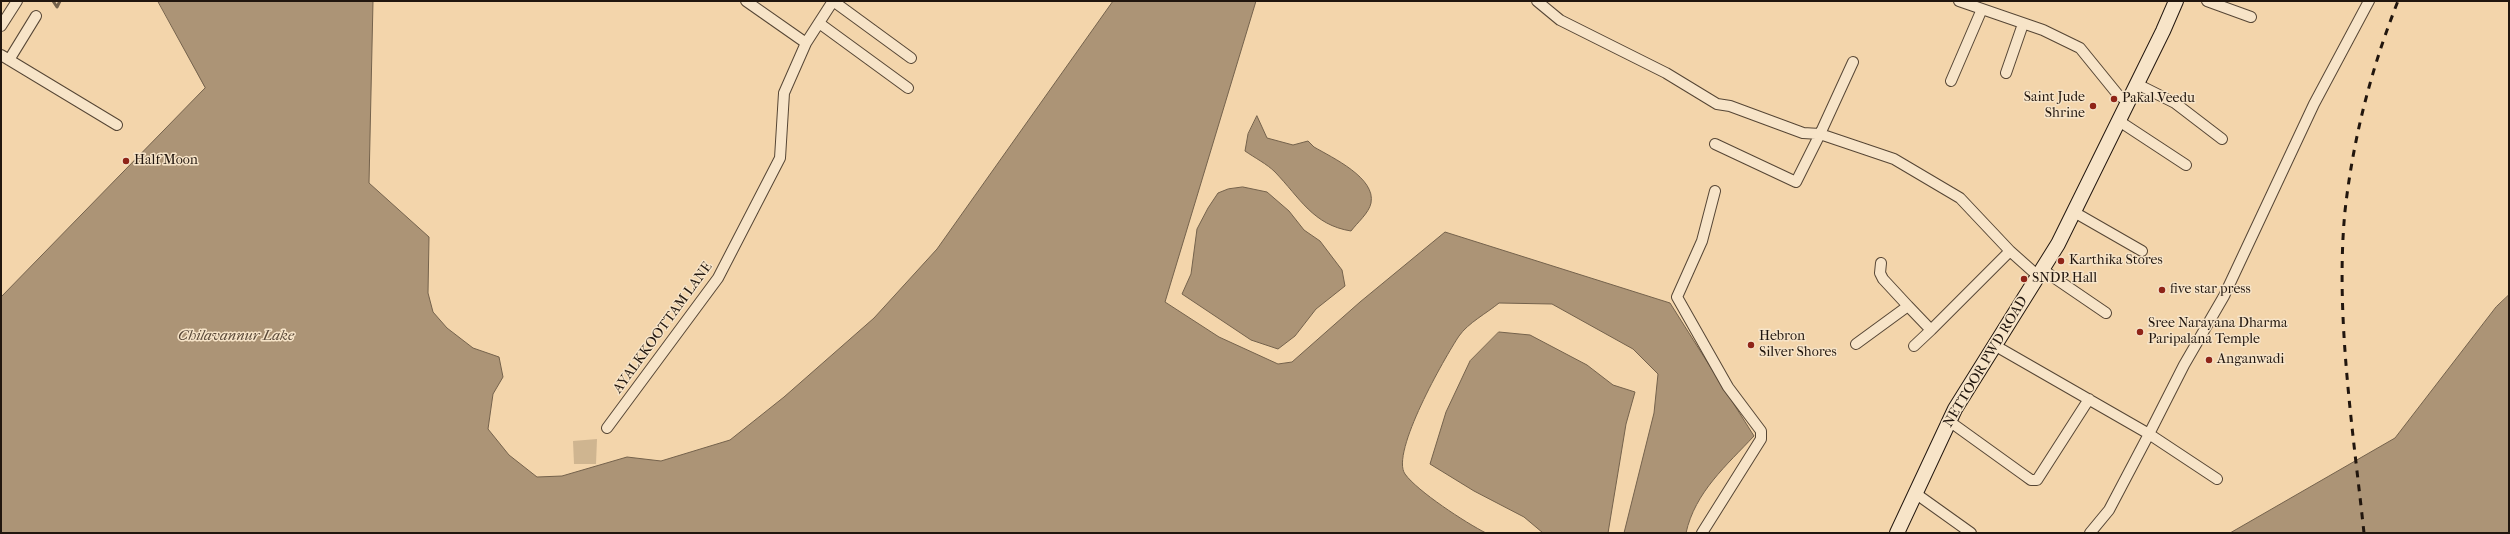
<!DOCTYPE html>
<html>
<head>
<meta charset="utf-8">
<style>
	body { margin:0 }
	#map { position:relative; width:2510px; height:534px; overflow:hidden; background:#f3d5ab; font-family:"IM FELL French Canon",serif }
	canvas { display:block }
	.frame { position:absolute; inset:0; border:2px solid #21160e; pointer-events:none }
</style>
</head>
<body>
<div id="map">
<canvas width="2510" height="534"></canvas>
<div class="frame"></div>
</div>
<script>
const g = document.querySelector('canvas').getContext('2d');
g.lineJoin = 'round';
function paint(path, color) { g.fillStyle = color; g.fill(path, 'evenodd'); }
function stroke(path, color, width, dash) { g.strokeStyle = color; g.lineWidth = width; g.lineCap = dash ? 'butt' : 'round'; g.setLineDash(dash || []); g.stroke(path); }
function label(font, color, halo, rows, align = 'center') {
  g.font = font + ' "IM FELL French Canon",serif'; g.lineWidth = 3; g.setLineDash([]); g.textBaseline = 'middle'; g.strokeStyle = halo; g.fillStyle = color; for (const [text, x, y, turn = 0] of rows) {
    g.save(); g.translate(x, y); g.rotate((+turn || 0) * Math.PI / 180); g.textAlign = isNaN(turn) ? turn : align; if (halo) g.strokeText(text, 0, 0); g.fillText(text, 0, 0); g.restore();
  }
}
paint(new Path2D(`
	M 597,439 L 596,464 L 574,464 L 573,441 Z`), '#cfb590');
const water = new Path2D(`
	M 158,1 L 373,1 L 369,183 L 429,237 L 428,293 L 433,312 L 447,328 L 473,348 L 499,357 L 503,377 L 493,394 L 488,429 L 509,455 L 537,477 L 562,476 L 627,457 L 661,461 L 730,440 L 784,397 L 874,318 L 937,249 L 1113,1 L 1256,1 L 1165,302 L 1219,337 L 1278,364 L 1292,362 L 1360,302 L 1445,232 L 1670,303 L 1754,436 C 1727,465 1695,492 1686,533 L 1624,533 L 1654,413 L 1658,374 L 1633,349 L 1552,304 L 1499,303 C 1487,313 1468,323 1459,336 C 1445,357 1390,453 1405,474 C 1417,491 1466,523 1486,533 L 1,533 L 1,297 L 205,88 Z
	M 1257,116 L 1267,138 L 1293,145 L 1308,141 L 1314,147 C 1333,158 1376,178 1371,203 C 1369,213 1357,223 1351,231 C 1313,225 1300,198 1275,172 C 1267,164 1255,158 1245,151 L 1248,134 Z
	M 1243,187 L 1267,192 L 1289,211 L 1304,230 L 1320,241 L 1342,270 L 1345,286 L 1316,309 L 1295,336 L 1278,349 L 1251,340 L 1182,294 L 1191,274 L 1197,229 L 1208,208 L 1218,193 L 1228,189 Z
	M 2509,295 L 2509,533 L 2230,533 L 2395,438 L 2496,307 Z
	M 1499,332 L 1530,335 L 1587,365 L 1613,385 L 1635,392 L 1626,424 L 1608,533 L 1543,533 L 1524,517 L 1474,491 L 1430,464 L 1446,412 L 1470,361 Z`);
paint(water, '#ac9476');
stroke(water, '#74624c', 1);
stroke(new Path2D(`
	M 53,1 L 57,7 L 60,1`), '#74624c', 3);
const street = new Path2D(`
	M 746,1 L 806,43
	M 833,1 L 911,58
	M 1537,1 L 1560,20 L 1666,73 L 1717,104 L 1730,106 L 1803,133 L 1820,134 L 1796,182 L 1715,144
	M 1959,1 L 2043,30 L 2080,48 L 2119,96 L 2129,101
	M 2207,1 L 2251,17
	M 819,23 L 908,88
	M 1,26 L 17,1
	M 1,55 L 117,125
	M 9,60 L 36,16
	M 1853,62 L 1820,134 L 1894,159 L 1960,198 L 2010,251
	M 2006,73 L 2023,24
	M 1951,81 L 1982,9
	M 2137,84 L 2175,103 L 2222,139
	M 2119,121 L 2186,165
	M 2074,212 L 2142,251
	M 1881,263 L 1880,273 L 1883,279 L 1908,306
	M 2043,270 L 2106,313
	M 1856,344 L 1908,306 L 1931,330 L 2010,251 L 2038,276
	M 1994,345 L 2149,434 L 2109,510 L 2090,533
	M 1914,346 L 1931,330
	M 1949,421 L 2024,475 L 2031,480 L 2037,480 L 2089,399
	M 607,428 L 718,278 L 780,158 L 784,93 L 806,43 L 833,1
	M 2217,479 L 2149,434 L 2184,365 L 2224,296 L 2314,104 L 2369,1
	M 1915,493 L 1971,533
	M 1702,533 L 1761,439 L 1761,431 L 1728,387 L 1677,297 L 1702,241 L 1715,191`);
const secondary = new Path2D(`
	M 1897,533 L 1955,409 L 2058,244 L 2163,31 L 2176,1`);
stroke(street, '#564635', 12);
stroke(secondary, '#21160e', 16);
stroke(street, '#f7e4c8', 10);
stroke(secondary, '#f7e4c8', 14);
stroke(new Path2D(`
	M 2364,533 C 2353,430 2335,314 2345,211 C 2353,139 2371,69 2398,1`), '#21160e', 3, [7, 7]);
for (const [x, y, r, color] of [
	[2114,99,4,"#8f2418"],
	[2093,106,4,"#8f2418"],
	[126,161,4,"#8f2418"],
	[2061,261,4,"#8f2418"],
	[2024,279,4,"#8f2418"],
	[2162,290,4,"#8f2418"],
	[2140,332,4,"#8f2418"],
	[1751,345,4,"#8f2418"],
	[2209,360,4,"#8f2418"]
]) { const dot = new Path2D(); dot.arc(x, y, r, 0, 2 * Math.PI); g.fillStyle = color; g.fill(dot); stroke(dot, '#f7e4c8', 1.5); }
label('14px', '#21160e', '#f7e4c8', [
	["Saint Jude",2085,98,"right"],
	["Shrine",2085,114,"right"],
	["Pakal Veedu",2122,99],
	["Half Moon",134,161],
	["Karthika Stores",2069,261],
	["SNDP Hall",2032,279],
	["five star press",2170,290],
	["Sree Narayana Dharma",2148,324],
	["Paripalana Temple",2148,340],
	["Hebron",1759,337],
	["Silver Shores",1759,353],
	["Anganwadi",2217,360]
], 'left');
label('14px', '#21160e', '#f7e4c8', [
	["AYALKKOOTTAM LANE",663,328,-54],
	["NETTOOR PWD ROAD",1986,362,-59]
]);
label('italic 15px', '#594838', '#f7e4c8', [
	["Chilavannur Lake",236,336]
]);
</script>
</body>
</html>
